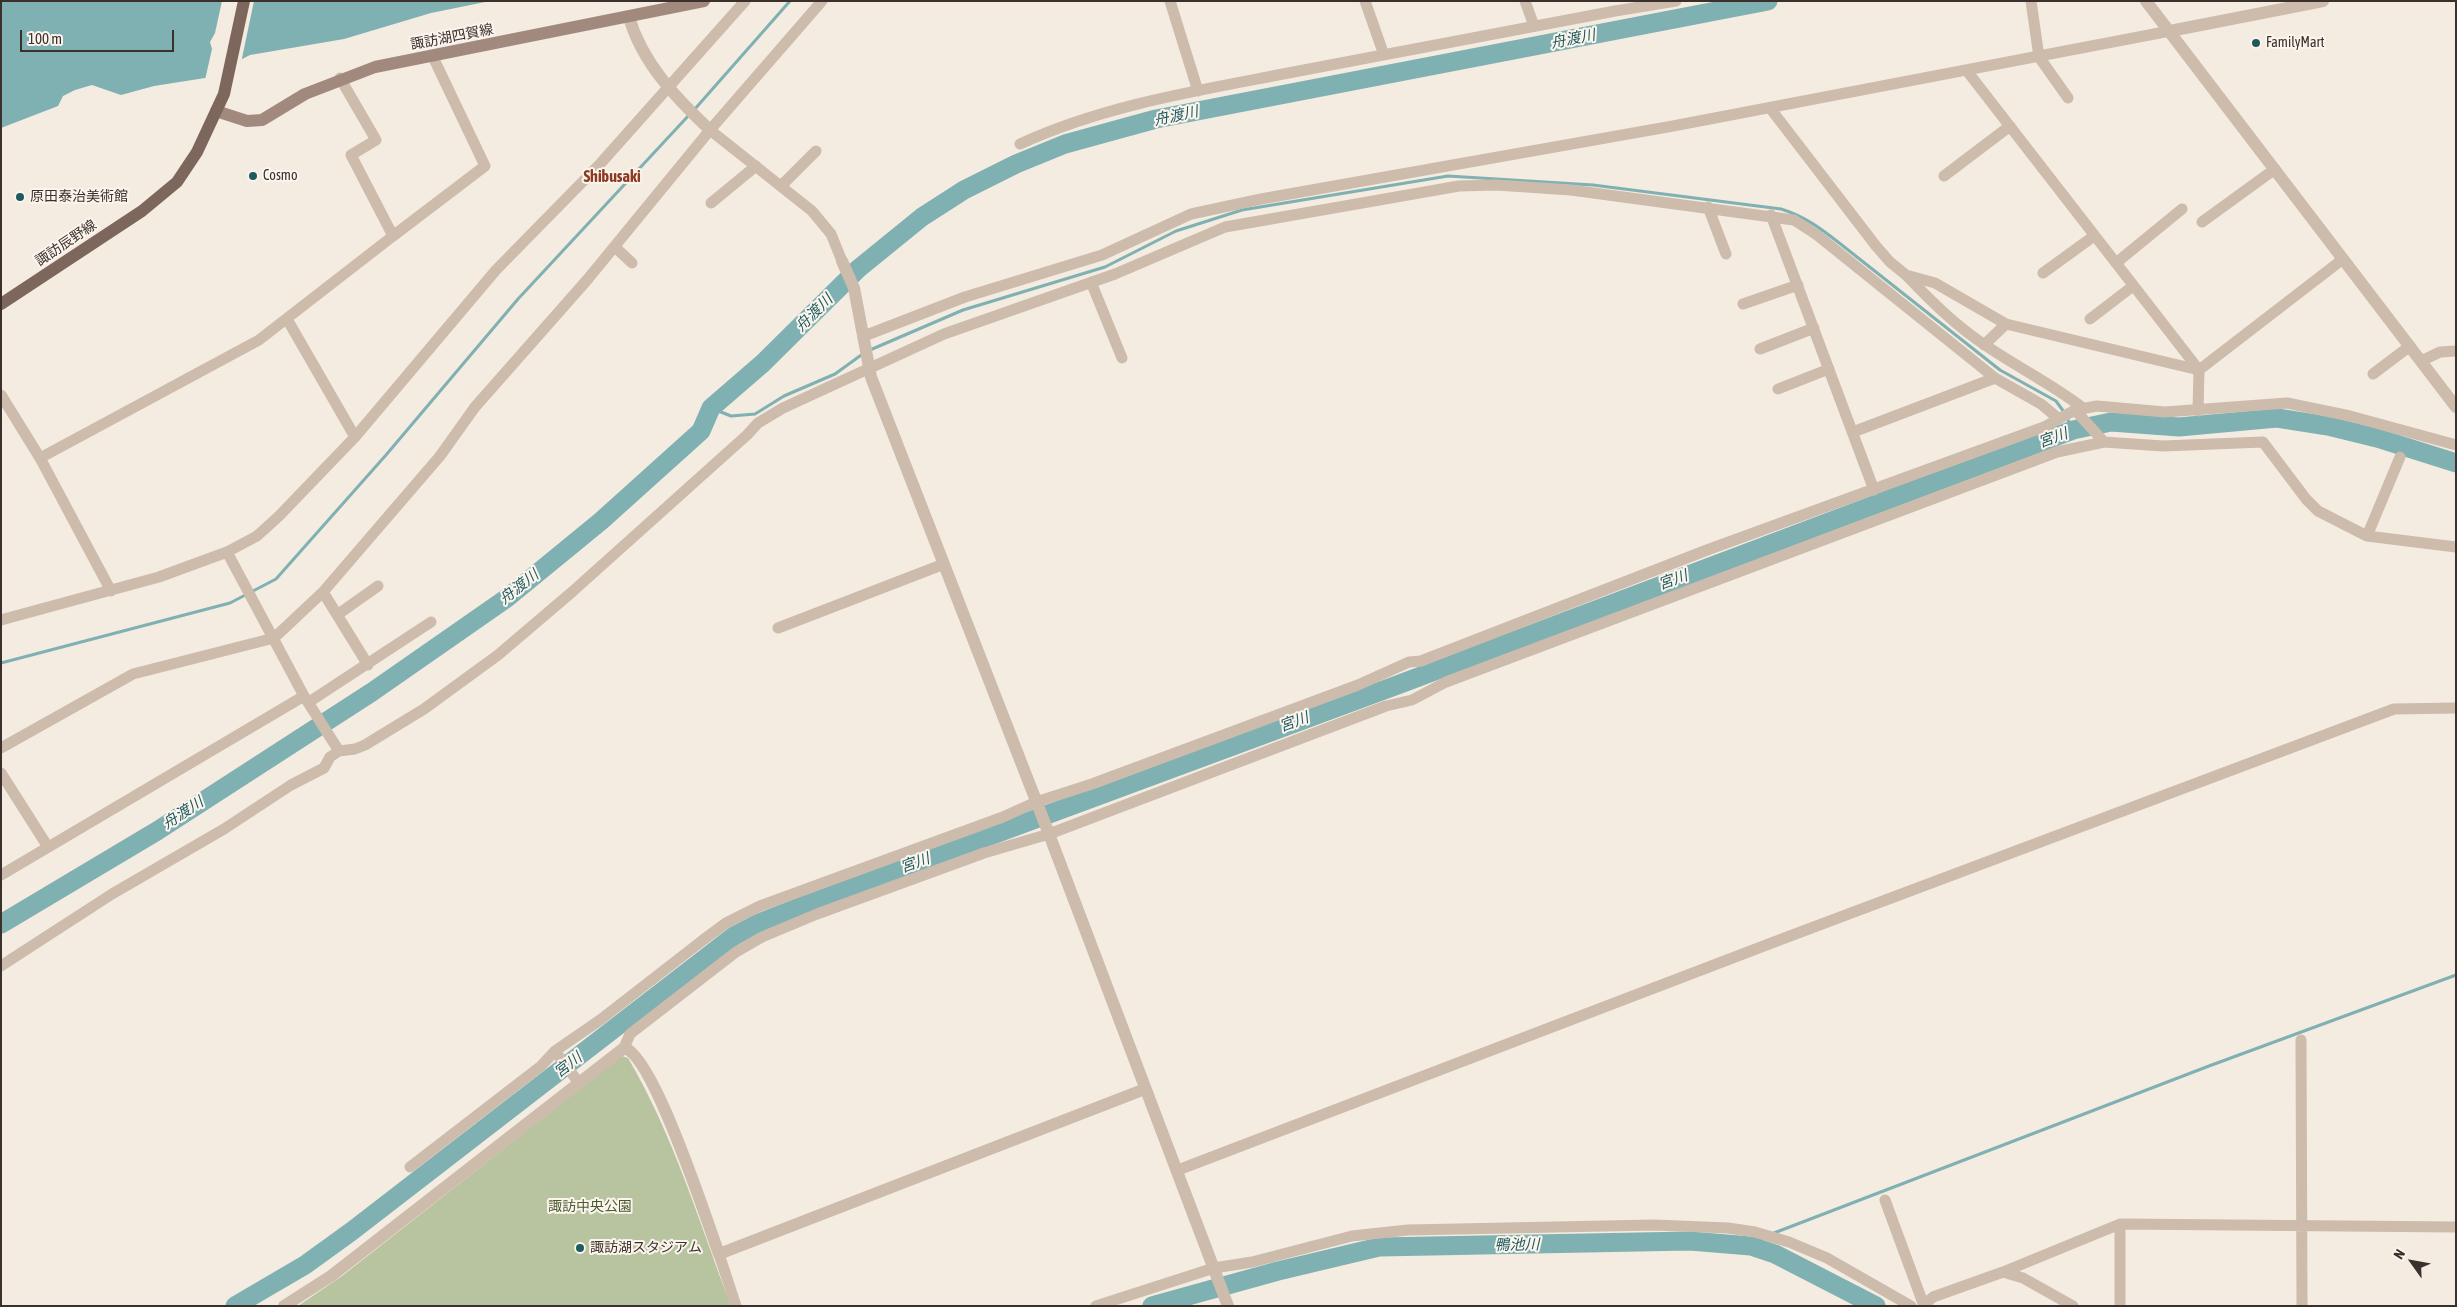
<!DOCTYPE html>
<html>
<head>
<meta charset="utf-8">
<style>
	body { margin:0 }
	#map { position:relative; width:2457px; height:1307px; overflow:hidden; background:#f4ebe1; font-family:"Asap Condensed",sans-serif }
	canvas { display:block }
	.frame { position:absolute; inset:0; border:2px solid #3b302b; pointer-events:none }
	.north { position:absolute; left:2387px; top:1237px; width:50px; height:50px; -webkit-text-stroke:4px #fbf5ee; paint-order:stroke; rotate:302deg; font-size:14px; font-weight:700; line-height:20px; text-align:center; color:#3b302b }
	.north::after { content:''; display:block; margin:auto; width:18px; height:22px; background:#3b302b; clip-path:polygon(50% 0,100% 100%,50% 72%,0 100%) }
	.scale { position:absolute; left:20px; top:30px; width:154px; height:22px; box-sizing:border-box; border:2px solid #3b302b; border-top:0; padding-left:6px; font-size:15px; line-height:18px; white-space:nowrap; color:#3b302b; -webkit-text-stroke:4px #fbf5ee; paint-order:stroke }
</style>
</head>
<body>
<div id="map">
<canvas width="2457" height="1307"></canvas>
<div class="frame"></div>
<div class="north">N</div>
<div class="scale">100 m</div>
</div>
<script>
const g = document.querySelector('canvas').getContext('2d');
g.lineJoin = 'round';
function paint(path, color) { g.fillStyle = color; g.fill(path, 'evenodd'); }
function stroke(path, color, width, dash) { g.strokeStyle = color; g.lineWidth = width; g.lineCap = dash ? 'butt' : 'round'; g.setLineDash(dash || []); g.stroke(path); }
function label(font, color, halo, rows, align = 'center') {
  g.font = font + ' "Asap Condensed","Noto Sans JP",sans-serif'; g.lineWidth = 4; g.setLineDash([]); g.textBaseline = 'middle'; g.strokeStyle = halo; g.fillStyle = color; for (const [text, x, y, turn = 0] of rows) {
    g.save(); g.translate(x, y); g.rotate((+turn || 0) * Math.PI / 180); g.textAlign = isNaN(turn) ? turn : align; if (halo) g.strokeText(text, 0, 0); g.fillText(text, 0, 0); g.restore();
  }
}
paint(new Path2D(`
	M 622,1056 L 628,1058 C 674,1136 699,1222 731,1306 L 298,1306 L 342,1276 Z`), '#b8c4a0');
paint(new Path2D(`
	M 1,1 L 490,1 L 431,13 L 344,39 L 250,55 L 205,78 L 154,86 L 121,95 L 92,85 L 75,90 L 63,96 L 58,106 L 1,128 Z`), '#7fb0b2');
paint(new Path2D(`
	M 222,1 L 254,1 L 241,63 L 205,80 L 212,49 L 210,42 L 215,33 Z`), '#f4ebe1');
stroke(new Path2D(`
	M 694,110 L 790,1
	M 870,350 L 963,310 L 1105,267 L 1176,231 L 1242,210 L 1448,176 L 1593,185 L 1781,209 C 1804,216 1820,228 1838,242 L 2000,370 L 2056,401 L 2064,412
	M 711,408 L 731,416 L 755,414 L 784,396 L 835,374 L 864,353
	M 2067,418 L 2073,430
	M 1,663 L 230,603 L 276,579 L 386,455 L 518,299 L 690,114
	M 1774,1233 L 2209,1066 L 2456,975
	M 1751,1246 L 1763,1237`), '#7fb0b2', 3);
stroke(new Path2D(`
	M 1,924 L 157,831 L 372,692 L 507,598 L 601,521 L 701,431 L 711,408 L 763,363 L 858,269 L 922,217 L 964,190 L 1016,164 L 1065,144 L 1156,119 L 1768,1
	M 235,1306 L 305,1265 L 352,1231 L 734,936 L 759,923 L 822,898 L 1400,684 L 2073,430 L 2111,422 L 2179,427 L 2277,418 L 2328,426 L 2377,438 L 2456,463
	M 1152,1306 L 1278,1271 L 1379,1247 L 1690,1241 L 1751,1246 L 1775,1254 L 1876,1306`), '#7fb0b2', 19);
stroke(new Path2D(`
	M 822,1 L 710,130 L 812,211 L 831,234 L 842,261
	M 1170,1 L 1198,91
	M 1365,1 L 1384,55
	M 1525,1 L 1534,26
	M 2031,1 L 2039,57 L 2068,98
	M 1967,71 L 2199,370 L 2198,411
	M 340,78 L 376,140 L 351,155 L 393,236 L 485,166 L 433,57
	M 1770,108 L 1876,246 L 1890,262 L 1906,275 L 1935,283 L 2006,324 L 2199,370
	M 1020,144 C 1102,106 1195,91 1283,74 C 1394,53 1504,32 1615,11 L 1676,1
	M 1944,176 L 2010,126
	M 782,185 L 816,151
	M 711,203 L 756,166
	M 1708,207 L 1726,254
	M 1771,215 L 1874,490
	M 2202,222 L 2275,169
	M 615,247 L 632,263
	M 2116,263 L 2182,209
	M 2043,273 L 2094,236
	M 1907,276 C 1931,301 1956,326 1985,345 C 2017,367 2052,384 2083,408
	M 1091,282 L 1122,358
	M 1743,304 L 1798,285
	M 287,319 L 355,437
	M 2090,319 L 2133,286
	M 864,336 L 965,297 L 1102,255 L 1191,214 L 1261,199 L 1673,126 L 2170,31
	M 1984,345 L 2006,324
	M 1760,349 L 1814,328
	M 2421,361 L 2440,352 L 2456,351
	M 2199,370 L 2343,259
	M 2373,374 L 2410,346
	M 1778,389 L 1829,369
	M 1,395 L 40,458 L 111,591
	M 2075,410 L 2104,442
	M 1853,432 L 1995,378
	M 40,458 L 259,340 L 393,236
	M 2367,536 L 2400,457
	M 227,552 L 304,696 L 339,751
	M 323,592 L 368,665
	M 337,615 L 378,586
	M 1,620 L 159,577 L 227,552 L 257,536 L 279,516 L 355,437 L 496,270 L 600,164 L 745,1
	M 778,628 L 944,564
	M 309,702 L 431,622
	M 1,748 L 133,674 L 274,638 L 323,592 L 440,456 L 475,407 L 587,280 L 710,130
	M 1,773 L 48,847
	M 1,875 L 304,696
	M 1,966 L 112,894 L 224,829 L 291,785 L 324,768 L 330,757 L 339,751 L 355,749 L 365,745 L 424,709 L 498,655 L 572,592 L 747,435 L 758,423 L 783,408 L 944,334 L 1115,274 L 1225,227 L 1459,186 L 1496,185 L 1571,190 L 1794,220 L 1817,235 L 1995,378 L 2041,404 L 2059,419
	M 2301,1040 L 2302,1306
	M 624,1048 L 630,1034 L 736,952 L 762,937 L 817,914 L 984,853 L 1049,834 L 1386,706 L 1412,700 L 1446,682 L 2057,452 L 2104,442 L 2163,446 L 2263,442 L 2306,499 L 2318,511 L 2367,536 L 2456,547
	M 555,1051 L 579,1083
	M 410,1167 L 541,1066 L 555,1051 L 600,1020 L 703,940 L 726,923 L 760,906 L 1003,817 L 1036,802 L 1092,784 L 1358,685 L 1409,662 L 1421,661 L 1707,550 L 2044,427 L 2075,410 L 2097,406 L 2165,412 L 2287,403 L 2350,416 L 2456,445
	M 1178,1170 L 1782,939 L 2394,709 L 2456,708
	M 1885,1200 L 1924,1306
	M 719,1254 L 736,1306
	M 2003,1272 L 2023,1278 L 2073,1306
	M 1924,1305 L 1933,1297 L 2003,1272 L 2120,1224 L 2456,1227
	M 1096,1306 L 1214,1268 L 1252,1262 L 1352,1236 L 1408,1230 L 1654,1225 L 1728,1228 L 1755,1232 L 1789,1242 L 1827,1258 L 1911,1306
	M 2120,1306 L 2120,1224`), '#cdbbac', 11);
stroke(new Path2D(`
	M 2146,1 L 2456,407
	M 629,17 C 642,63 677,99 710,130
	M 2170,31 L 2323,1
	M 842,261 L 854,288 L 871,377 L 1049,834 L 1228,1306
	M 284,1306 L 331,1276 L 624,1048 C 653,1054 707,1221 719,1254 L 1145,1089`), '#cdbbac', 12);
stroke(new Path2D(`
	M 216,111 L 247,121 L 262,120 L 305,94 L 375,67 L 704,1`), '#a18a7d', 12);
stroke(new Path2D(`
	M 1,304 L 142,211 L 177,182 L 197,152 L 224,94 L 244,1`), '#7d675c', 12);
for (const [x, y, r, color] of [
	[2256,43,5,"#1f5a5e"],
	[253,176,5,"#1f5a5e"],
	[20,197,5,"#1f5a5e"],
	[580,1248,5,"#1f5a5e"]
]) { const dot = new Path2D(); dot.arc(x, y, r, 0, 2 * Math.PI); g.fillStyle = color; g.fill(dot); stroke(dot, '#fbf5ee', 2); }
label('14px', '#3b302b', '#fbf5ee', [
	["諏訪湖四賀線",452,37,-11],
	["諏訪辰野線",66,243,-34]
]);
label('14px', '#3b302b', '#fbf5ee', [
	["FamilyMart",2266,43],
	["Cosmo",263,176],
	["原田泰治美術館",30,197],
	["諏訪湖スタジアム",590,1248]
], 'left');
label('14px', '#4a5a2e', '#fbf5ee', [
	["諏訪中央公園",590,1207]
]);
label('italic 15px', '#1f5a5e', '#fbf5ee', [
	["舟渡川",1573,39,-11],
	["舟渡川",1176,116,-12],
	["舟渡川",814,313,-45],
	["宮川",2053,438,-20],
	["宮川",1673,580,-20],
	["舟渡川",519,587,-38],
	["宮川",1294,722,-20],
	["舟渡川",183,813,-33],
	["宮川",915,863,-20],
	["宮川",568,1065,-38],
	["鴨池川",1517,1245,-1]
]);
label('bold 16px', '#8c3b22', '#fbf5ee', [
	["Shibusaki",612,177]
]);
</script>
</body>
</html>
